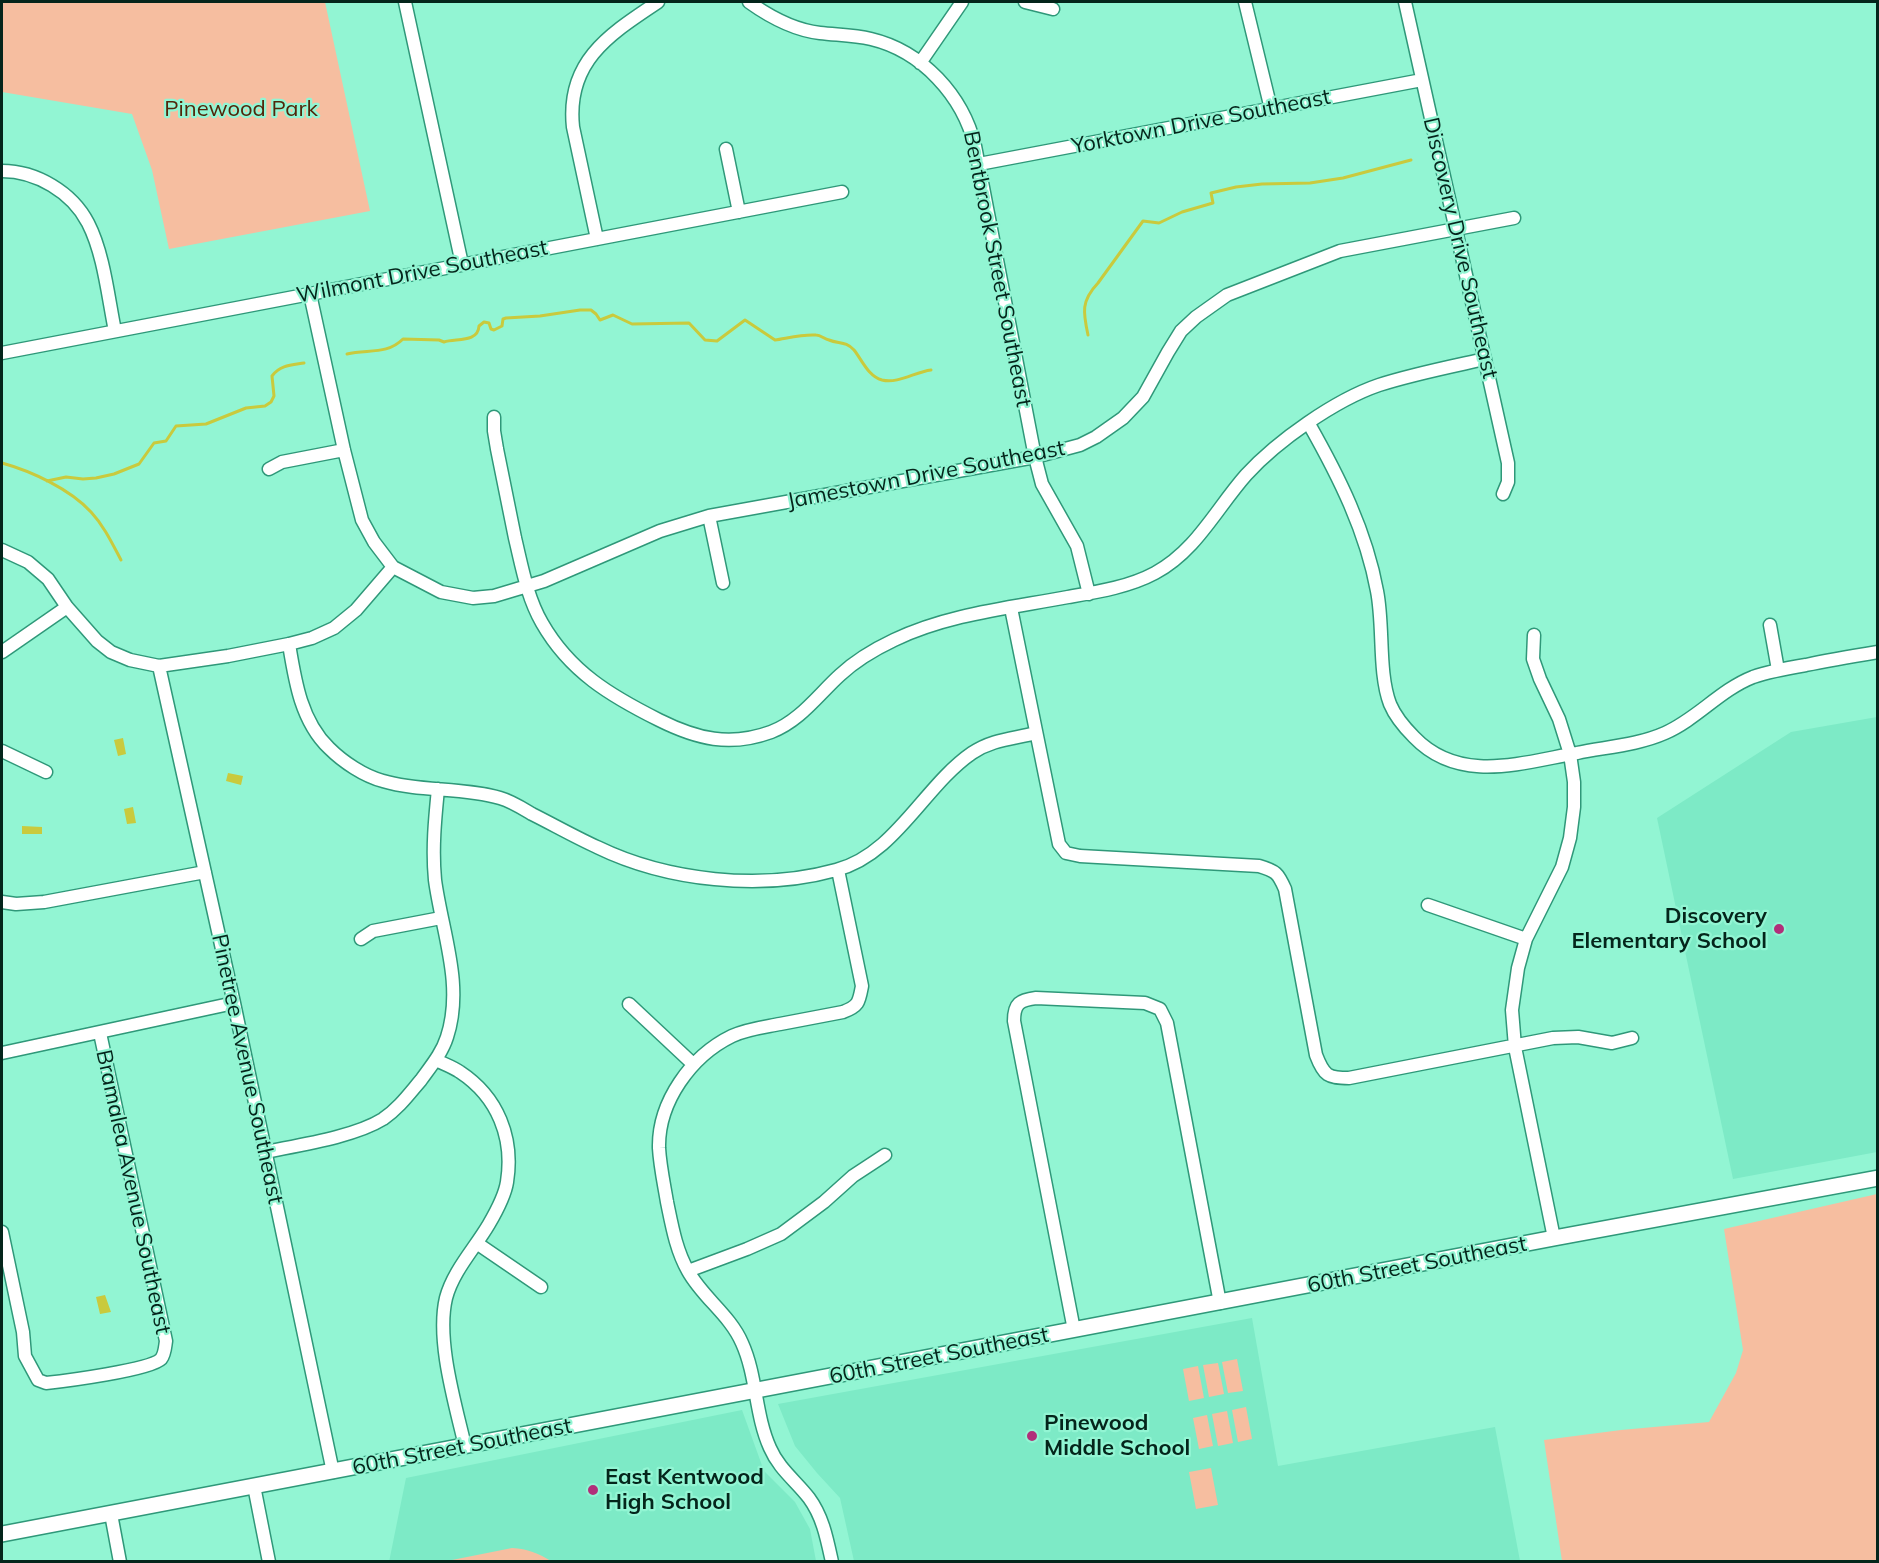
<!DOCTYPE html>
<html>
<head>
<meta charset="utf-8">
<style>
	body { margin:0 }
	#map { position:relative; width:1879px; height:1563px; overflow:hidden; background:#92f5d3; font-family:Mulish,sans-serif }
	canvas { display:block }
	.frame { position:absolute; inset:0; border:3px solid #04251b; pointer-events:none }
</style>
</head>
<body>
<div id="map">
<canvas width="1879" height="1563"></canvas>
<div class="frame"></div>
</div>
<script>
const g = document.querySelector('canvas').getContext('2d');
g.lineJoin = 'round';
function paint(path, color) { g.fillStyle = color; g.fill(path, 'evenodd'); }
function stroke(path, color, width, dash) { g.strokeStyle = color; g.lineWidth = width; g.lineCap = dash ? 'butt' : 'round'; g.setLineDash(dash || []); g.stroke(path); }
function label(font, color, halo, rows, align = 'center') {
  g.font = font + ' Mulish,sans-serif'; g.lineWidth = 4.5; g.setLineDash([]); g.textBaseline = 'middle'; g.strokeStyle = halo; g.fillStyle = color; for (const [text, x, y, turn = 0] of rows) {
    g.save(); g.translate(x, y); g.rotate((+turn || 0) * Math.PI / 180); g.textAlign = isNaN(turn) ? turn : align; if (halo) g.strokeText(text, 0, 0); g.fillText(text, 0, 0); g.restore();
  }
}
paint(new Path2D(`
	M 1877,717 L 1877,1152 L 1733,1179 L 1657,818 L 1791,732 Z
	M 1252,1318 L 1278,1466 L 1495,1427 L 1520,1561 L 854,1561 L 840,1498 L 817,1473 L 795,1446 L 778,1404 Z
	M 742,1410 L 764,1471 L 795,1502 L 810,1529 L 816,1561 L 389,1562 L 406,1478 Z`), '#7deac6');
paint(new Path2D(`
	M 2,2 L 325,2 L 370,211 L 169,249 L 152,170 L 132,114 L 2,92 Z
	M 1877,1194 L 1877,1561 L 1562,1561 L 1544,1440 L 1621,1430 L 1709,1422 L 1736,1373 L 1743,1350 L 1724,1229 Z
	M 1237,1359 L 1243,1391 L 1228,1393 L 1222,1362 Z
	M 1218,1363 L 1224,1394 L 1209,1397 L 1203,1365 Z
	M 1198,1366 L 1204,1398 L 1189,1401 L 1183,1369 Z
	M 1246,1407 L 1252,1439 L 1238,1442 L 1232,1410 Z
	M 1227,1411 L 1233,1443 L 1218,1446 L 1212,1414 Z
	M 1207,1415 L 1213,1446 L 1199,1449 L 1193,1418 Z
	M 1211,1468 L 1218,1505 L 1196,1509 L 1189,1472 Z
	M 512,1548 C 528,1549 538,1553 551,1561 L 447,1561 Z`), '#f6bea0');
paint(new Path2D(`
	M 123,738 L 126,754 L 118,756 L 114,740 Z
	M 228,773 L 243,776 L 241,785 L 226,781 Z
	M 133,807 L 136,823 L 127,824 L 124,809 Z
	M 22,826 L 42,827 L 42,834 L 22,834 Z
	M 105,1295 L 111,1312 L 100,1314 L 96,1297 Z`), '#c9ca3d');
stroke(new Path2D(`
	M 1088,335 C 1083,312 1081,301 1098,283 L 1143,221 L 1159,223 L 1182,212 L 1213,203 L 1211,193 L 1236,187 L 1262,184 L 1310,183 L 1343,178 L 1411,160
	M 347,354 C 368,349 387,355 403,339 L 439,340 L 444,342 C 456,338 478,343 479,326 L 484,322 L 489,323 L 491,329 L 494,330 L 502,326 L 503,319 L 506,318 L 540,316 L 580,310 L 591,310 L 596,314 L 600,320 L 613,315 L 632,324 L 689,323 L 705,340 L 717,341 L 745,320 L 775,340 C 788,338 803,334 816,335 C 821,335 824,339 829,340 C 839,344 846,341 854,350 C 862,360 868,376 882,380 C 898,384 915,372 931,370
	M 2,463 C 31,471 70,489 91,512 C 104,526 112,543 121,560
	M 47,481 L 66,477 L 83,479 L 96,478 L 114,474 L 139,464 L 154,443 L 166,441 L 176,426 L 206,424 L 246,408 L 265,406 L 271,402 L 274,396 L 272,376 C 280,365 292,365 304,363`), '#c9ca3d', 3);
const minor = new Path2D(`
	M 405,2 L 462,264
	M 749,2 C 770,17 794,30 820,33 C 837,35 854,35 871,39 C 922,51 963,96 975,146 L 1035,457 L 1042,484 L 1077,546 L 1089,594
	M 1025,2 L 1053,9
	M 1245,2 L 1271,109
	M 1405,2 L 1508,463 L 1508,482 L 1503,494
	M 920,63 L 962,2
	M 726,149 L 739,212
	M 979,164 L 1422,80
	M 2,171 C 36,171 72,192 88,223 C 104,254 108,297 115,331
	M 597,239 L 573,127 C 566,61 610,34 658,2
	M 310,294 L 344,450 L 362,520 L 374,542 L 393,567 L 441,592 L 473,598 L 494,596 L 544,581 L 660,531 L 709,516 L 1035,457 L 1080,445 L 1096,437 L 1123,418 L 1143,397 L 1168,352 L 1181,331 L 1196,317 L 1227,295 L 1340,251 L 1514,218
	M 2,353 L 842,192
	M 494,417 L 494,431 L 497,449 C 503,479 509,508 515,538 C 522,567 527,597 542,623 C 570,672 611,696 659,720 C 697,739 730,747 771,732 C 800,721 818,695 840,675 C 855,661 875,649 894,640 C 948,614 1010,608 1068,597 C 1097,592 1129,587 1155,573 C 1196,551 1216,509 1246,475 C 1277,441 1335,400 1379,385 C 1413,374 1449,367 1485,359
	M 1309,424 C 1339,477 1366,531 1377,591 C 1384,626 1378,672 1390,704 C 1395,716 1404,727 1414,737 C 1459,784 1520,763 1577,753 C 1606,747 1638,745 1665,733 C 1697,719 1720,690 1753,677 C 1770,671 1788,668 1806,665 C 1830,660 1854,656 1878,652
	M 269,469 L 282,462 L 344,450
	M 709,516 L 723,583
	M 2,550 L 28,562 L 48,579 L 67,607 L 97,641 L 111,652 L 130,660 L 159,666 L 228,656 L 289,644 L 312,638 L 334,628 L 356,610 L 393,567
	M 1011,608 L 1059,844 L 1066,853 L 1080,856 L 1259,866 C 1276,871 1278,873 1285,889 L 1316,1055 C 1324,1076 1328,1078 1349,1078 L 1553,1038 L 1578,1037 L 1612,1043 L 1632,1038
	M 1770,625 L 1778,670
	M 1534,635 L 1533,659 L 1540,679 L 1559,719 L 1570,754 L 1574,782 L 1574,807 L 1570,838 L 1562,867 L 1526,939 L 1518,968 L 1512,1010 L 1515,1047 L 1554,1238
	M 289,644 C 295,681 301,721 329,748 C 343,762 364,776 383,781 C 420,792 462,787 500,798 C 511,801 522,808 532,814 C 554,825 575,837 597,847 C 667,881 761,891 836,870 C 895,855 924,786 972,753 C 993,739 1013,739 1036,733
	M 2,652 L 67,607
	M 159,666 L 234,1003 L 333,1472
	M 2,751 L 46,772
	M 2,902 L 16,904 L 44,902 L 205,872
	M 1428,905 L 1526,939
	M 361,939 L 373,931 L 441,918
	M 629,1004 L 693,1064
	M 2,1053 L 234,1003
	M 436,1060 C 444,1064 453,1067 460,1072 C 498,1097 514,1138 507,1182 C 505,1195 496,1212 489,1224 C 475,1248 453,1271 446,1298 C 436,1340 455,1403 465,1446
	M 265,1152 C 299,1145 354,1137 383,1119 C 399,1108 409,1094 421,1080 C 431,1066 442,1053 447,1037 C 464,985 442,932 435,880 C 432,849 435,819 438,789
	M 2,1232 L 23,1332 L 25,1356 L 38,1380 L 46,1383 C 65,1381 150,1370 161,1359 C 165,1354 165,1347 166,1341 L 100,1033
	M 478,1244 L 541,1287
	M 688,1271 L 747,1249 L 781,1234 L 824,1202 L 853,1176 L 885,1155
	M 1074,1330 L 1014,1021 C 1014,1003 1020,1000 1036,998 L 1145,1003 L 1160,1009 L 1167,1023 L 1220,1303
	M 254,1486 L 269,1562
	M 111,1514 L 120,1562
	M 832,1562 C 827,1539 823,1517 809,1498 C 796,1481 779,1469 770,1448 C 755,1415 757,1376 742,1343 C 730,1315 703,1298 688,1271 C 676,1250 672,1226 667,1202 C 664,1184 660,1166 659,1148 C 658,1102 691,1056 732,1036 C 747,1029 765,1027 780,1024 C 801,1020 822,1016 843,1012 C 859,1006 859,1002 862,986 L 838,870`);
const major = new Path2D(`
	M 2,1534 L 1554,1238 L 1878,1178`);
stroke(minor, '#2f9879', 15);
stroke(major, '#2f9879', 18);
stroke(minor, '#fff', 12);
stroke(major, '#fff', 15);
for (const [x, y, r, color] of [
	[1779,929,6,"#b12f7a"],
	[1032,1436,6,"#b12f7a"],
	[593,1490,6,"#b12f7a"]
]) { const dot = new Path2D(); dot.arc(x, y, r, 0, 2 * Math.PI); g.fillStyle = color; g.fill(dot); stroke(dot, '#92f5d3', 2); }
label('22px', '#51260a', '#92f5d3', [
	["Pinewood Park",241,109]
]);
label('22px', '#04251b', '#92f5d3', [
	["Yorktown Drive Southeast",1201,122,-11],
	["Discovery Drive Southeast",1460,248,77],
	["Bentbrook Street Southeast",997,269,79],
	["Wilmont Drive Southeast",422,272,-11],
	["Jamestown Drive Southeast",926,475,-11],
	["Pinetree Avenue Southeast",247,1069,78],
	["Bramalea Avenue Southeast",133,1192,78],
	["60th Street Southeast",1417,1265,-11],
	["60th Street Southeast",939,1356,-11],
	["60th Street Southeast",462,1447,-11]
]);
label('bold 22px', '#04251b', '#92f5d3', [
	["Discovery",1767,916,"right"],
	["Elementary School",1767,941,"right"],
	["Pinewood",1044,1423],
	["Middle School",1044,1448],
	["East Kentwood",605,1477],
	["High School",605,1502]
], 'left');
</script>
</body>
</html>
